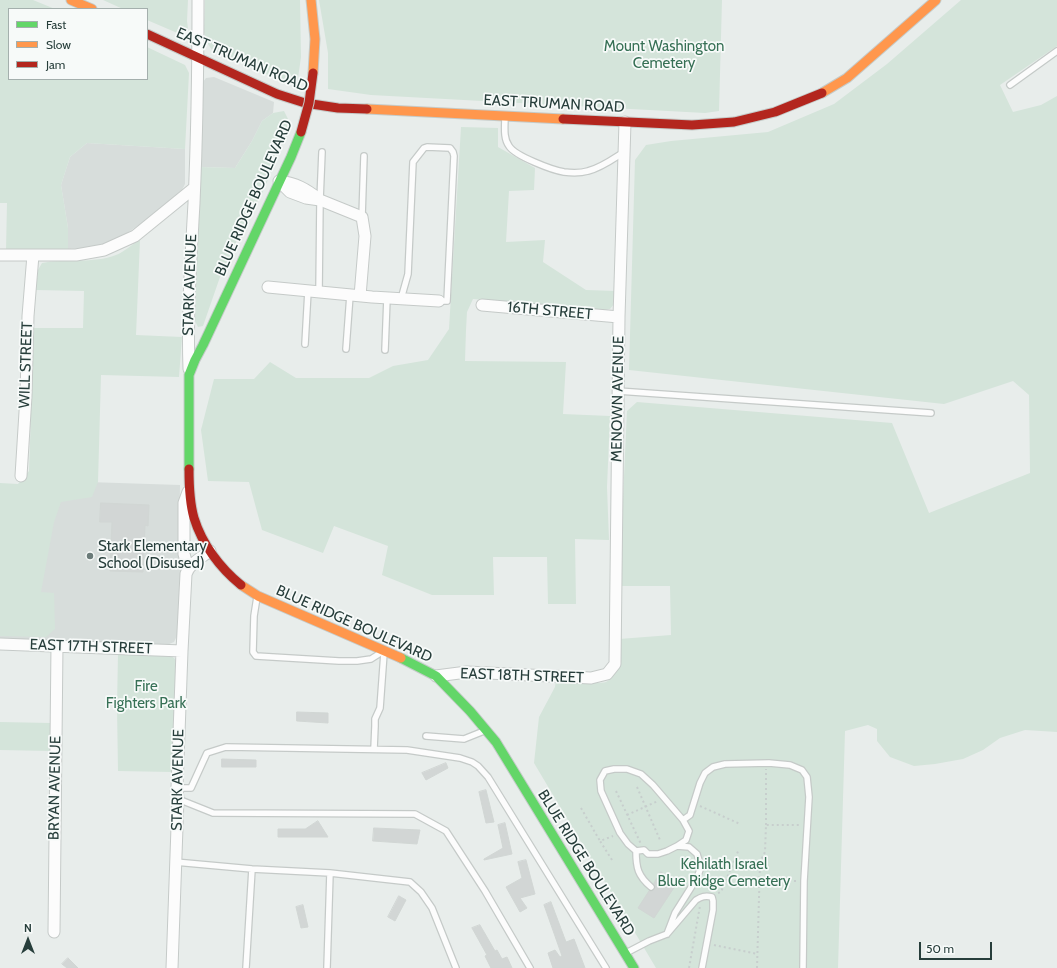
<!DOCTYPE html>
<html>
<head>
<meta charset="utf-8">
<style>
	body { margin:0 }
	#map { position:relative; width:1057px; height:968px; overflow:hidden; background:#e8edeb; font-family:Cabin,sans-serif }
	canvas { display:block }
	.legend { position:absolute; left:8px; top:8px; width:140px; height:72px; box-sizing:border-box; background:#f7faf9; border:1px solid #a4afad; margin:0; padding:5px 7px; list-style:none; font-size:12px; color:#273e3b }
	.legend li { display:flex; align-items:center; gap:8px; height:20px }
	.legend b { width:20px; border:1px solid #a4afad }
	.north { position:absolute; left:8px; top:920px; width:40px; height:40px; -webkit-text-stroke:3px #f7faf9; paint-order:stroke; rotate:0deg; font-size:11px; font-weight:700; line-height:16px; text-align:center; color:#273e3b }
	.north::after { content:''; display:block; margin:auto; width:14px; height:18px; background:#273e3b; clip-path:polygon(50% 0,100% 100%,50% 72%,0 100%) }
	.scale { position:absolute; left:919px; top:942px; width:73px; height:18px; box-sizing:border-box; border:2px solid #273e3b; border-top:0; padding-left:5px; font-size:12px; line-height:14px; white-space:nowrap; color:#273e3b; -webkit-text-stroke:3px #f7faf9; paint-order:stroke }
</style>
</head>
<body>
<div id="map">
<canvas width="1057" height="968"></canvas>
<ul class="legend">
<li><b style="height:5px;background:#63d668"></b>Fast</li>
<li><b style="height:5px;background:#ff974d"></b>Slow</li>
<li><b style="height:5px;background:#b3261e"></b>Jam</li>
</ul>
<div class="north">N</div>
<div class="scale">50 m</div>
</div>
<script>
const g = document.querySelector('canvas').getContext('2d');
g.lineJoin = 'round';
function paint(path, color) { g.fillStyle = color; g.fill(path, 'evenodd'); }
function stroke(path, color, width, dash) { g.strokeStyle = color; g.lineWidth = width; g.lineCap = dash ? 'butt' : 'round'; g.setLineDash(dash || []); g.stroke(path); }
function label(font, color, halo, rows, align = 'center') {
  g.font = font + ' Cabin,sans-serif'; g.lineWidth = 3.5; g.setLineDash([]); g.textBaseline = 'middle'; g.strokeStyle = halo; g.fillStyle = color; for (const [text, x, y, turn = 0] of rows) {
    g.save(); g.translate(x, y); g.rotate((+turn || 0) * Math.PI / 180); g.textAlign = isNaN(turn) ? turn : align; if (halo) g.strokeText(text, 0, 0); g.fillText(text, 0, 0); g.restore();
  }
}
paint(new Path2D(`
	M 214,77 L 274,102 L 273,113 L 262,121 L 252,141 L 235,168 L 199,167 L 203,82 L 206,78 Z
	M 87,143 L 185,149 L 185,184 L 182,190 L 149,218 L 127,233 L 107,243 L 91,248 L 68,249 L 68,228 L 61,185 L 70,157 Z
	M 27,480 L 180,485 L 179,548 L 181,564 L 178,634 L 174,642 L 167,645 L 63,641 L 0,640 L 0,490 L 27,491 Z`), '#d7dddb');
paint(new Path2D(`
	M 0,0 L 33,0 L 55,9 L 9,9 L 9,79 L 147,79 L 147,47 L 185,65 L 189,73 L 185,149 L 87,143 L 70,157 L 61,185 L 68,228 L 68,249 L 6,250 L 7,203 L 0,203 Z
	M 103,0 L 188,0 L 187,21 L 188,29 L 182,35 L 147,20 L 147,9 L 123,9 Z
	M 205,0 L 300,0 L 301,57 L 297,85 L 260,72 L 212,50 L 206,41 L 204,32 Z
	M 319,0 L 722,0 L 719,111 L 705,113 L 371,95 L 328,89 L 328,53 Z
	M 961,0 L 1057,0 L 1057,46 L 1000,85 L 1013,112 L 1041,105 L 1057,96 L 1057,732 L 1025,730 L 1000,738 L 983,750 L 963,759 L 935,764 L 914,766 L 890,757 L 877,741 L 877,729 L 868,725 L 845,731 L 838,968 L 656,968 L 534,763 L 539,717 L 555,687 L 556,680 C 567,681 597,685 606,682 C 610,680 615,675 616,670 C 620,661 619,649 619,639 L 671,635 L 670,586 L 619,586 L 627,411 L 637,402 L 892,423 L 929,513 L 1030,473 L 1029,395 L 1013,381 L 944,404 L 629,370 L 635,160 L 646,145 L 671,141 L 768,132 L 834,104 L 887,64 Z
	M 284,111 L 288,119 L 286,134 L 270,175 L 261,196 L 248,215 L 238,236 L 230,263 L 220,277 L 203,326 L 198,327 L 195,321 L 199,167 L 235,168 L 252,141 L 262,121 L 273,113 Z
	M 461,127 L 498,128 L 498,147 L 535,168 L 534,190 L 509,191 L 506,242 L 545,240 L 543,262 L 586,290 L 616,291 L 614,304 L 610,309 L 603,310 L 473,299 L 467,312 L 466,330 L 465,361 L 566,362 L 563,414 L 610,416 L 607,487 L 609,540 L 575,539 L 576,604 L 548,604 L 547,557 L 493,557 L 494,595 L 432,595 L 382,575 L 388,546 L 334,526 L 323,553 L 262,530 L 249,482 L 208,481 L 201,430 L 214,379 L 254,379 L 270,362 L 296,378 L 369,378 L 393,366 L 428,360 L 449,329 Z
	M 140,240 L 136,335 L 182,337 L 179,377 L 101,375 L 98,482 L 92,497 L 61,502 L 54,522 L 41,592 L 54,593 L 55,629 L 46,637 L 0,636 L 0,483 L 18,484 L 29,471 L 34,328 L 83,328 L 84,291 L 36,290 L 38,270 L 42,263 C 66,258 93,264 116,255 C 124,252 132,244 140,240 Z
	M 118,653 L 170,655 L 175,659 L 176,666 L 172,772 L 118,771 L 117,707 Z
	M 0,722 L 51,723 L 51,751 L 0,750 Z`), '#d4e4da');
const building = new Path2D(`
	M 101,503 L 149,505 L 148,526 L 145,525 L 143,572 L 110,571 L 112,522 L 100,522 Z
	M 297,712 L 328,713 L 328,723 L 297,721 Z
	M 222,759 L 256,760 L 256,767 L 222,767 Z
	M 446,763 L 448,768 L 426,780 L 422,773 Z
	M 486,790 L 494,822 L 486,823 L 479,792 Z
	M 318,821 L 328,837 L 278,837 L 278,829 L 305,829 Z
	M 505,823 L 512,854 L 484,860 L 484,859 L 503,848 L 498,825 Z
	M 374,828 L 420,830 L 417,844 L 373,841 Z
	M 526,860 L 535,894 L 520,898 L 527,908 L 520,912 L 506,887 L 522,878 L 518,862 Z
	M 661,872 L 677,883 L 654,918 L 638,908 L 649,891 L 652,891 L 654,890 L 655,886 L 654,884 Z
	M 399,896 L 406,900 L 395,921 L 388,917 Z
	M 551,902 L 566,942 L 574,939 L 585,968 L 553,968 L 548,953 L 555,950 L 560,957 L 562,956 L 544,905 Z
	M 303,905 L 308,927 L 301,928 L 296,907 Z
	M 480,925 L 495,951 L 497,950 L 502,959 L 507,957 L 512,968 L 491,968 L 485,956 L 487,955 L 472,928 Z
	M 68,958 L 78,968 L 67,968 L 62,964 Z`);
paint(building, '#d2d6d5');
stroke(building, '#d1d6d4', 1);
const lane = new Path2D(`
	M 1010,85 L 1057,51
	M 505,116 C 505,126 503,138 509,146 C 515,156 552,170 564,172 C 572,173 581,173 588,171 C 601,168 613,159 624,152
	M 362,217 L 364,156
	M 319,292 L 320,200 L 322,152
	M 401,299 L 408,274 L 413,162 L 424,148 L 427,147 L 450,148 L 453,152 L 454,156 L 447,301 L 439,301
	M 305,344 L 308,291
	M 346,349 L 350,295
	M 385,350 L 387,298
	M 618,391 L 931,413
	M 257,597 L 254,616 L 253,652 L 256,656 L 339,661 L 357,661 L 371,659 L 382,652
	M 426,736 L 464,739 L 484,731
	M 374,749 L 375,726 L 375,719 L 380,708 L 384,653
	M 177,788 L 191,788 L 207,753 L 226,747 L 407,750 L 460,758 L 472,762 L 478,766 L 488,777 L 606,968
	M 178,799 L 213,813 L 415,814 L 446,831 L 485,891 L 530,968
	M 683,820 L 690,815 L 700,783 L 705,773 L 713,767 L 725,764 L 769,763 L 790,765 L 802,770 L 807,777 L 809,797 L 804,881 L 803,968
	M 636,851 C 636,868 638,876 651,887
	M 175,862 L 252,869 L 330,873 L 410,882 L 421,892 L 432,908 L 456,968
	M 667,934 L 675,913 L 697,878 L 701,867 L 697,854 L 689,847 L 677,846 L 667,851 L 658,854 L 648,854 L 644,850 L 636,851 L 628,844 L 620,833 L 601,791 L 600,780 L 605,771 L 614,769 L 627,769 L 641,774 L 653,785 L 683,820 L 689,831 L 686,840 L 677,846
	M 626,953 L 649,941 L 667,934 L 696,900 C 701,897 705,895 712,897 L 713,901 L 713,910 L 702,968
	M 246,968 L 252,869
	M 327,968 L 330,873`);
const street = new Path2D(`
	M 279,181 L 290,192 L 306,198 L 320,200 L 362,217 L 365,236 L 360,296
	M 279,181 C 296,183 306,189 319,199
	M 0,255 L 76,255 L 104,250 L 135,236 L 194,188
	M 268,287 L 372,297 L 439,301
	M 482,305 L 619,317
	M 189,369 C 187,314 191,258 194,203 C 197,135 198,68 198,0
	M 21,476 L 26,396 L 28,316 L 33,255
	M 188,492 L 184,503 L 184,554 L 188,568
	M 0,644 L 182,651
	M 436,676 L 467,672 L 591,678 L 607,674 L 615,664 L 619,317 L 625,122
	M 54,932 L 57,645
	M 172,968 L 178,799 L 177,788 L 182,651 L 186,574 C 190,563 201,558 210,551`);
const fast = new Path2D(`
	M 189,469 L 189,375 L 195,360 L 203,345 L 291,157 L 301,132
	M 401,658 L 436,676 L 470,711 L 496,742 L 634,968`);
const slow = new Path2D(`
	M 71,0 L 92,9
	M 311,0 L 315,39 L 313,73
	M 822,93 L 847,78 L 936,0
	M 367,109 L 563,119
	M 241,585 L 258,596 L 401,658`);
const jam = new Path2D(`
	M 147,34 L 277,94 L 305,103 L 338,108 L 367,109
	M 563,119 L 692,125 L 734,122 L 775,112 L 822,93
	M 189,469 C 189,485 190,504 194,518 C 202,544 220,568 241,585`);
stroke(lane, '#c5cac8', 8);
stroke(street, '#c5cac8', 13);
stroke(fast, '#c5cbc9', 11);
stroke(slow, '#c5cbc9', 11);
stroke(jam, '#c5cbc9', 11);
stroke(new Path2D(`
	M 637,787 L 660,840
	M 616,791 L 641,844
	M 700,806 L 740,824
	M 581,808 L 600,841
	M 627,815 L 658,801
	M 766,825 L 766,769
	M 612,860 L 600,841 L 613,836
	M 759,880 L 796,881
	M 718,893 L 721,892 L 739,849
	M 714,945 L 758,954
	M 689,968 L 700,906
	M 757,968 L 760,862 L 765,852 L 766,825 L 800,825`), '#c7cecd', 2, [2, 3]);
stroke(lane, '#fcfcfc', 5.5);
stroke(street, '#fcfcfc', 11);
stroke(fast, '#63d668', 9);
stroke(slow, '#ff974d', 9);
stroke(jam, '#b3261e', 9);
const jamBridge = new Path2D(`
	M 301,132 L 309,103 L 313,73`);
stroke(jamBridge, '#c5cbc9', 11, []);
stroke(jamBridge, '#b3261e', 9);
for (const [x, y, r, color] of [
	[90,556,4,"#6b7b79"]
]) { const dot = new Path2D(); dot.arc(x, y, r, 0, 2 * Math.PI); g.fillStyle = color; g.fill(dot); stroke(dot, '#f7faf9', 1.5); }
label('15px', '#367055', '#f7faf9', [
	["Mount Washington",664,47],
	["Cemetery",664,64],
	["Fire",146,687],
	["Fighters Park",146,704],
	["Kehilath Israel",724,865],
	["Blue Ridge Cemetery",724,882]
]);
label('15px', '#273e3b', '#f7faf9', [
	["EAST TRUMAN ROAD",242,60,23],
	["EAST TRUMAN ROAD",554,104,3],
	["BLUE RIDGE BOULEVARD",254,198,-66],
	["STARK AVENUE",190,285,-88],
	["16TH STREET",550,311,5],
	["WILL STREET",26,365,-88],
	["MENOWN AVENUE",618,399,-89],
	["BLUE RIDGE BOULEVARD",354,624,24],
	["EAST 17TH STREET",91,647,2],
	["EAST 18TH STREET",522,676,2],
	["STARK AVENUE",178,780,-89],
	["BRYAN AVENUE",55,788,-89],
	["BLUE RIDGE BOULEVARD",586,863,58]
]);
label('15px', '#273e3b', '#f7faf9', [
	["Stark Elementary",98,547],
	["School (Disused)",98,564]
], 'left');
</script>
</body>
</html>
